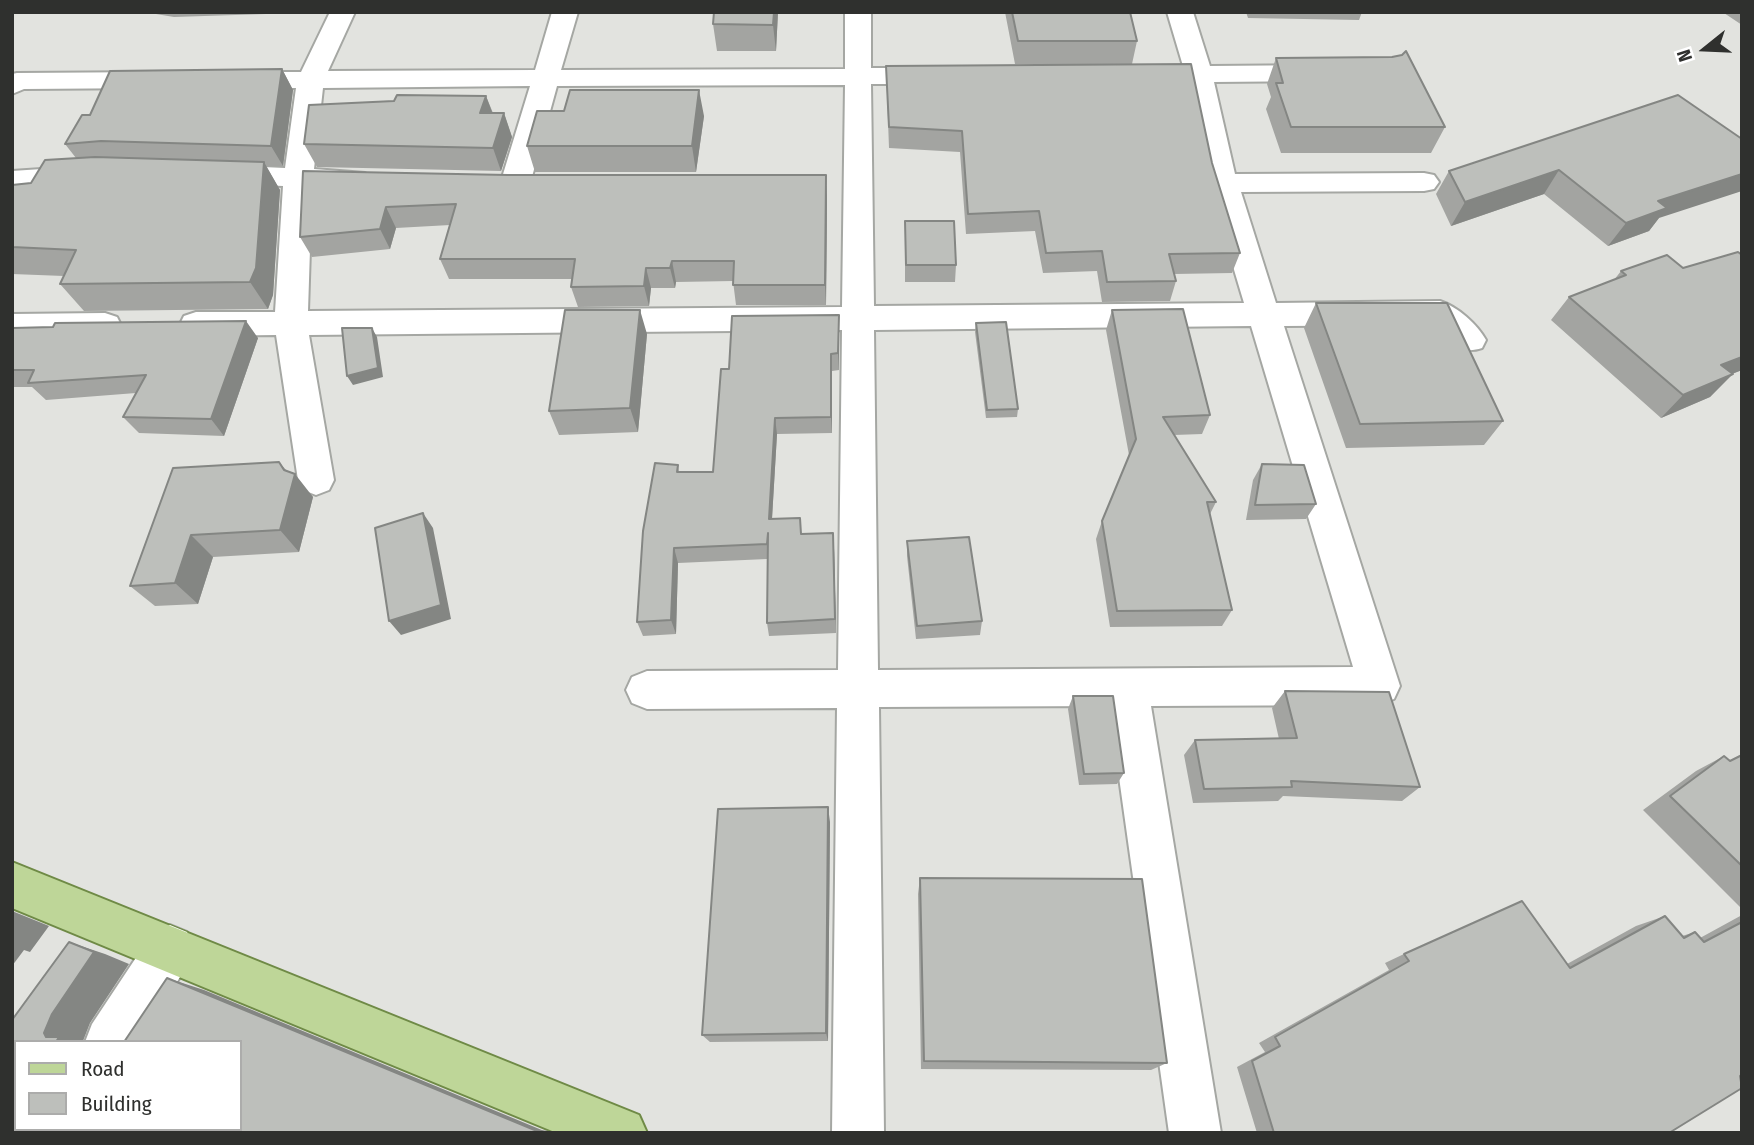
<!DOCTYPE html>
<html>
<head>
<meta charset="utf-8">
<style>
	body { margin:0 }
	#map { position:relative; width:1754px; height:1145px; overflow:hidden; background:#e2e3df; font-family:"Fira Sans Condensed",sans-serif }
	canvas { display:block }
	.frame { position:absolute; inset:0; border:14px solid #2f302e; pointer-events:none }
	.legend { position:absolute; left:14px; top:1040px; width:228px; height:91px; box-sizing:border-box; background:#fff; border:2px solid #acacab; margin:0; padding:9px 12px; list-style:none; font-size:21px; color:#2f302e }
	.legend li { display:flex; align-items:center; gap:14px; height:35px }
	.legend b { width:35px; border:2px solid #acacab }
	.north { position:absolute; left:1670px; top:14px; width:70px; height:70px; -webkit-text-stroke:5px #fff; paint-order:stroke; rotate:252deg; font-size:19px; font-weight:700; line-height:28px; text-align:center; color:#2f302e }
	.north::after { content:''; display:block; margin:auto; width:24px; height:32px; background:#2f302e; clip-path:polygon(50% 0,100% 100%,50% 72%,0 100%) }
</style>
</head>
<body>
<div id="map">
<canvas width="1754" height="1145"></canvas>
<div class="frame"></div>
<ul class="legend">
<li><b style="height:9px;background:#bed698"></b>Road</li>
<li><b style="height:19px;background:#bdbfbb"></b>Building</li>
</ul>
<div class="north">N</div>
</div>
<script>
const g = document.querySelector('canvas').getContext('2d');
g.lineJoin = 'round';
function stroke(path, color, width, dash) { g.strokeStyle = color; g.lineWidth = width; g.lineCap = dash ? 'butt' : 'round'; g.setLineDash(dash || []); g.stroke(path); }
function paint(path, color) { g.fillStyle = color; g.fill(path, 'evenodd'); }
const minor = new Path2D(`
	M 330,12 L 355,12 L 328,71 L 535,70 L 552,12 L 578,12 L 561,70 L 845,69 L 845,12 L 871,12 L 871,68 L 939,68 L 948,70 L 952,76 L 948,82 L 939,84 L 871,84 L 874,306 L 1244,303 L 1208,183 L 1187,82 L 1165,80 L 1161,74 L 1165,68 L 1183,66 L 1167,12 L 1193,12 L 1210,66 L 1324,65 L 1333,67 L 1337,73 L 1333,79 L 1324,81 L 1214,82 L 1235,174 L 1424,173 L 1434,175 L 1439,182 L 1434,189 L 1424,191 L 1241,192 L 1276,303 L 1440,301 C 1458,307 1477,324 1486,340 L 1482,348 C 1458,356 1449,340 1432,325 L 1284,326 L 1400,686 L 1394,699 L 1379,705 L 1151,706 L 1221,1133 L 1169,1133 L 1109,706 L 879,707 L 884,1133 L 832,1133 L 837,708 L 647,709 L 632,703 L 626,690 L 632,677 L 647,671 L 838,670 L 842,330 L 309,335 L 334,480 L 329,490 L 316,495 L 303,490 L 298,480 L 276,335 L 196,336 L 184,332 L 180,324 L 184,316 L 196,312 L 275,312 L 283,186 L 219,183 L 209,181 L 204,174 L 209,167 L 219,165 L 285,168 L 296,88 L 236,88 L 227,86 L 223,80 L 227,74 L 236,72 L 301,72 ZM 845,85 L 842,307 L 308,311 L 312,187 L 355,189 L 365,187 L 370,180 L 365,173 L 314,169 L 323,88 L 530,86 L 500,184 L 505,191 L 515,193 L 525,191 L 530,184 L 557,86 ZM 1251,326 L 1353,667 L 878,670 L 874,330 Z
	M 158,72 L 167,74 L 171,80 L 167,86 L 158,88 L 24,89 L 12,94 L 12,74 L 17,73 Z
	M 86,166 L 96,168 L 101,175 L 96,182 L 12,189 L 12,171 Z
	M 105,313 L 117,317 L 121,325 L 117,333 L 105,337 L 12,338 L 12,314 Z
	M 170,925 L 187,932 L 194,949 L 187,966 L 139,1042 L 85,1042 L 92,1024 L 153,932 Z
	M 27,1129 L 79,1129 L 77,1133 L 25,1133 Z`);
const major = new Path2D(`
	M 12,862 L 639,1115 L 647,1133 L 557,1133 L 12,908 Z`);
stroke(minor, '#a5a7a3', 4);
stroke(major, '#6f8a46', 4);
paint(minor, '#fff');
paint(major, '#bed698');
paint(new Path2D(`
	M 144,12 L 266,12 L 266,14 L 174,17 Z
	M 778,12 L 776,51 L 717,51 L 713,24 Z
	M 1005,12 L 1130,12 L 1137,41 L 1132,64 L 1015,64 Z
	M 1246,12 L 1362,12 L 1359,20 L 1248,18 Z
	M 1725,12 L 1742,12 L 1742,25 L 1724,13 Z
	M 1276,58 L 1445,127 L 1431,153 L 1281,153 L 1266,109 L 1271,97 L 1267,84 Z
	M 886,66 L 1212,163 L 1240,253 L 1232,273 L 1174,274 L 1176,281 L 1170,301 L 1102,302 L 1097,271 L 1043,273 L 1035,231 L 966,234 L 960,152 L 889,148 Z
	M 282,69 L 293,90 L 283,166 L 266,166 L 280,190 L 273,295 L 268,309 L 84,311 L 60,284 L 64,276 L 12,274 L 12,185 L 31,183 L 76,158 L 65,144 L 90,115 Z
	M 1678,95 L 1659,218 L 1649,231 L 1608,246 L 1544,194 L 1451,226 L 1436,194 L 1449,171 Z
	M 486,96 L 493,113 L 504,113 L 512,137 L 501,171 L 317,167 L 304,144 L 394,101 Z
	M 704,116 L 696,172 L 535,172 L 527,146 Z
	M 303,171 L 827,196 L 826,305 L 736,305 L 733,281 L 676,282 L 675,288 L 651,288 L 649,306 L 578,307 L 571,287 L 572,279 L 449,279 L 440,259 L 450,225 L 396,228 L 390,249 L 312,257 L 300,237 Z
	M 905,221 L 956,265 L 955,282 L 905,282 Z
	M 1742,255 L 1742,370 L 1732,374 L 1710,397 L 1661,418 L 1551,320 L 1569,297 L 1614,280 L 1621,271 L 1683,268 Z
	M 1316,303 L 1503,421 L 1484,445 L 1346,448 L 1304,328 Z
	M 1112,310 L 1210,415 L 1202,434 L 1174,435 L 1216,502 L 1210,514 L 1232,610 L 1222,626 L 1110,627 L 1096,539 L 1102,521 L 1129,455 L 1106,330 Z
	M 976,323 L 1018,409 L 1017,417 L 986,418 L 975,332 Z
	M 12,328 L 258,338 L 224,436 L 139,433 L 123,417 L 136,393 L 46,400 L 32,387 L 12,387 Z
	M 839,333 L 839,370 L 832,371 L 832,433 L 777,434 L 772,519 L 802,534 L 834,548 L 836,633 L 769,636 L 767,623 L 767,559 L 678,563 L 676,634 L 643,636 L 637,622 L 678,465 L 679,472 L 713,472 L 729,369 Z
	M 647,334 L 638,432 L 559,435 L 549,411 Z
	M 279,462 L 286,470 L 313,497 L 299,552 L 213,557 L 198,604 L 155,606 L 130,586 Z
	M 1262,464 L 1316,504 L 1306,519 L 1246,520 L 1253,480 Z
	M 907,541 L 982,621 L 980,635 L 916,639 L 907,556 Z
	M 1285,691 L 1420,787 L 1402,801 L 1283,796 L 1278,801 L 1193,803 L 1184,755 L 1195,740 L 1279,739 L 1272,708 Z
	M 1073,696 L 1124,773 L 1117,784 L 1079,785 L 1068,709 Z
	M 1742,754 L 1742,909 L 1643,810 L 1696,771 L 1724,756 L 1729,761 Z
	M 830,822 L 828,1041 L 710,1042 L 702,1035 Z
	M 920,878 L 1167,1063 L 1151,1070 L 921,1069 L 918,894 Z
	M 1742,915 L 1742,1075 L 1669,1133 L 1257,1133 L 1237,1067 L 1265,1052 L 1259,1043 L 1389,970 L 1385,963 L 1404,954 L 1567,964 L 1636,926 L 1665,916 L 1682,936 L 1695,932 L 1700,938 Z`), '#a3a4a1');
paint(new Path2D(`
	M 774,12 L 778,12 L 776,51 L 773,25 Z
	M 282,69 L 293,90 L 283,166 L 271,146 Z
	M 699,90 L 704,116 L 696,172 L 692,146 Z
	M 486,96 L 495,120 L 480,113 Z
	M 504,113 L 512,137 L 501,171 L 493,148 Z
	M 264,162 L 280,190 L 273,295 L 268,309 L 250,282 Z
	M 1559,170 L 1544,194 L 1451,226 L 1465,202 Z
	M 1742,174 L 1742,191 L 1659,218 L 1649,231 L 1608,246 L 1626,223 L 1658,201 Z
	M 826,175 L 827,196 L 826,305 L 825,285 Z
	M 386,207 L 396,228 L 390,249 L 380,229 Z
	M 672,261 L 676,282 L 675,288 L 670,268 Z
	M 646,268 L 651,288 L 649,306 L 644,286 Z
	M 640,310 L 647,334 L 638,432 L 630,408 Z
	M 839,315 L 839,370 L 838,353 Z
	M 246,321 L 258,338 L 224,436 L 211,419 Z
	M 372,328 L 377,337 L 383,377 L 353,385 L 347,376 Z
	M 831,354 L 832,371 L 832,433 L 831,417 Z
	M 1742,357 L 1742,370 L 1698,387 L 1721,365 Z
	M 1733,374 L 1710,397 L 1661,418 L 1683,395 Z
	M 775,418 L 777,434 L 771,535 L 769,519 Z
	M 279,462 L 293,480 L 295,474 L 313,497 L 299,552 L 280,530 L 284,470 Z
	M 423,513 L 433,528 L 451,619 L 401,635 L 389,621 Z
	M 833,533 L 834,548 L 836,633 L 835,619 Z
	M 191,535 L 213,557 L 198,604 L 175,583 Z
	M 674,548 L 678,563 L 676,634 L 671,620 Z
	M 828,807 L 830,822 L 828,1041 L 826,1033 Z
	M 12,911 L 49,926 L 30,952 L 24,950 L 12,966 Z
	M 69,942 L 105,954 L 129,964 L 90,1023 L 83,1041 L 83,1042 L 56,1042 L 46,1037 L 44,1033 Z
	M 167,978 L 204,990 L 549,1133 L 537,1131 Z
	M 16,1099 L 16,1124 L 12,1124 L 12,1104 Z
	M 12,1127 L 16,1127 L 16,1129 L 24,1129 L 24,1133 L 12,1133 Z`), '#848683');
const building = new Path2D(`
	M 714,12 L 774,12 L 773,25 L 713,24 Z
	M 1012,12 L 1130,12 L 1137,41 L 1018,41 Z
	M 1406,51 L 1445,127 L 1291,127 L 1276,83 L 1283,83 L 1276,58 L 1392,57 L 1402,55 Z
	M 1191,64 L 1212,163 L 1240,253 L 1169,254 L 1176,281 L 1107,282 L 1102,251 L 1046,253 L 1039,211 L 968,214 L 962,131 L 889,127 L 886,66 Z
	M 282,69 L 271,146 L 101,141 L 65,144 L 82,115 L 90,115 L 110,71 Z
	M 570,90 L 699,90 L 692,146 L 527,146 L 537,111 L 564,111 Z
	M 397,95 L 486,96 L 480,113 L 504,113 L 493,148 L 304,144 L 309,105 L 394,101 Z
	M 1678,95 L 1742,139 L 1742,174 L 1658,201 L 1667,208 L 1626,223 L 1559,170 L 1465,202 L 1449,171 Z
	M 95,157 L 264,162 L 256,268 L 250,282 L 60,284 L 76,250 L 12,247 L 12,185 L 31,183 L 45,160 Z
	M 303,171 L 508,175 L 826,175 L 825,285 L 733,285 L 734,261 L 672,261 L 670,268 L 646,268 L 644,286 L 571,287 L 575,259 L 440,259 L 456,204 L 386,207 L 380,229 L 300,237 Z
	M 905,221 L 954,221 L 956,265 L 906,265 Z
	M 1738,252 L 1742,255 L 1742,357 L 1721,365 L 1733,374 L 1683,395 L 1569,297 L 1626,275 L 1621,271 L 1667,255 L 1683,268 Z
	M 1316,303 L 1447,303 L 1503,421 L 1360,424 Z
	M 1183,309 L 1210,415 L 1163,417 L 1216,502 L 1207,502 L 1232,610 L 1117,611 L 1102,521 L 1136,439 L 1112,310 Z
	M 565,310 L 640,310 L 630,408 L 549,411 Z
	M 839,315 L 838,353 L 831,354 L 831,417 L 775,418 L 769,519 L 800,518 L 801,534 L 833,533 L 835,619 L 767,623 L 768,533 L 767,544 L 674,548 L 671,620 L 637,622 L 643,531 L 655,463 L 678,465 L 677,472 L 713,472 L 721,369 L 729,369 L 732,316 Z
	M 246,321 L 211,419 L 123,417 L 146,375 L 28,383 L 34,370 L 12,370 L 12,328 L 53,327 L 55,323 Z
	M 1006,322 L 1018,409 L 987,410 L 976,323 Z
	M 342,328 L 372,328 L 378,368 L 347,376 Z
	M 279,462 L 284,470 L 295,474 L 280,530 L 191,535 L 175,583 L 130,586 L 173,468 Z
	M 1262,464 L 1304,465 L 1316,504 L 1255,505 Z
	M 423,513 L 441,605 L 389,621 L 375,528 Z
	M 969,537 L 982,621 L 917,626 L 907,541 Z
	M 1285,691 L 1389,692 L 1420,787 L 1291,781 L 1292,787 L 1204,789 L 1195,740 L 1297,738 Z
	M 1073,696 L 1113,696 L 1124,773 L 1084,774 Z
	M 1742,755 L 1742,866 L 1670,796 L 1724,756 L 1730,761 Z
	M 828,807 L 826,1033 L 702,1035 L 718,809 Z
	M 920,878 L 1142,879 L 1167,1063 L 924,1061 Z
	M 1522,901 L 1570,968 L 1665,916 L 1684,938 L 1695,932 L 1704,942 L 1742,922 L 1742,1075 L 1740,1076 L 1742,1088 L 1669,1133 L 1274,1133 L 1252,1061 L 1280,1046 L 1275,1037 L 1409,961 L 1404,954 Z
	M 69,942 L 94,952 L 52,1014 L 44,1033 L 46,1037 L 59,1037 L 56,1042 L 16,1042 L 16,1099 L 12,1104 L 12,1020 Z
	M 167,978 L 537,1131 L 551,1132 L 554,1133 L 63,1133 L 65,1129 L 240,1129 L 240,1042 L 124,1042 Z`);
paint(building, '#bdbfbb');
stroke(building, '#848683', 2);
</script>
</body>
</html>
